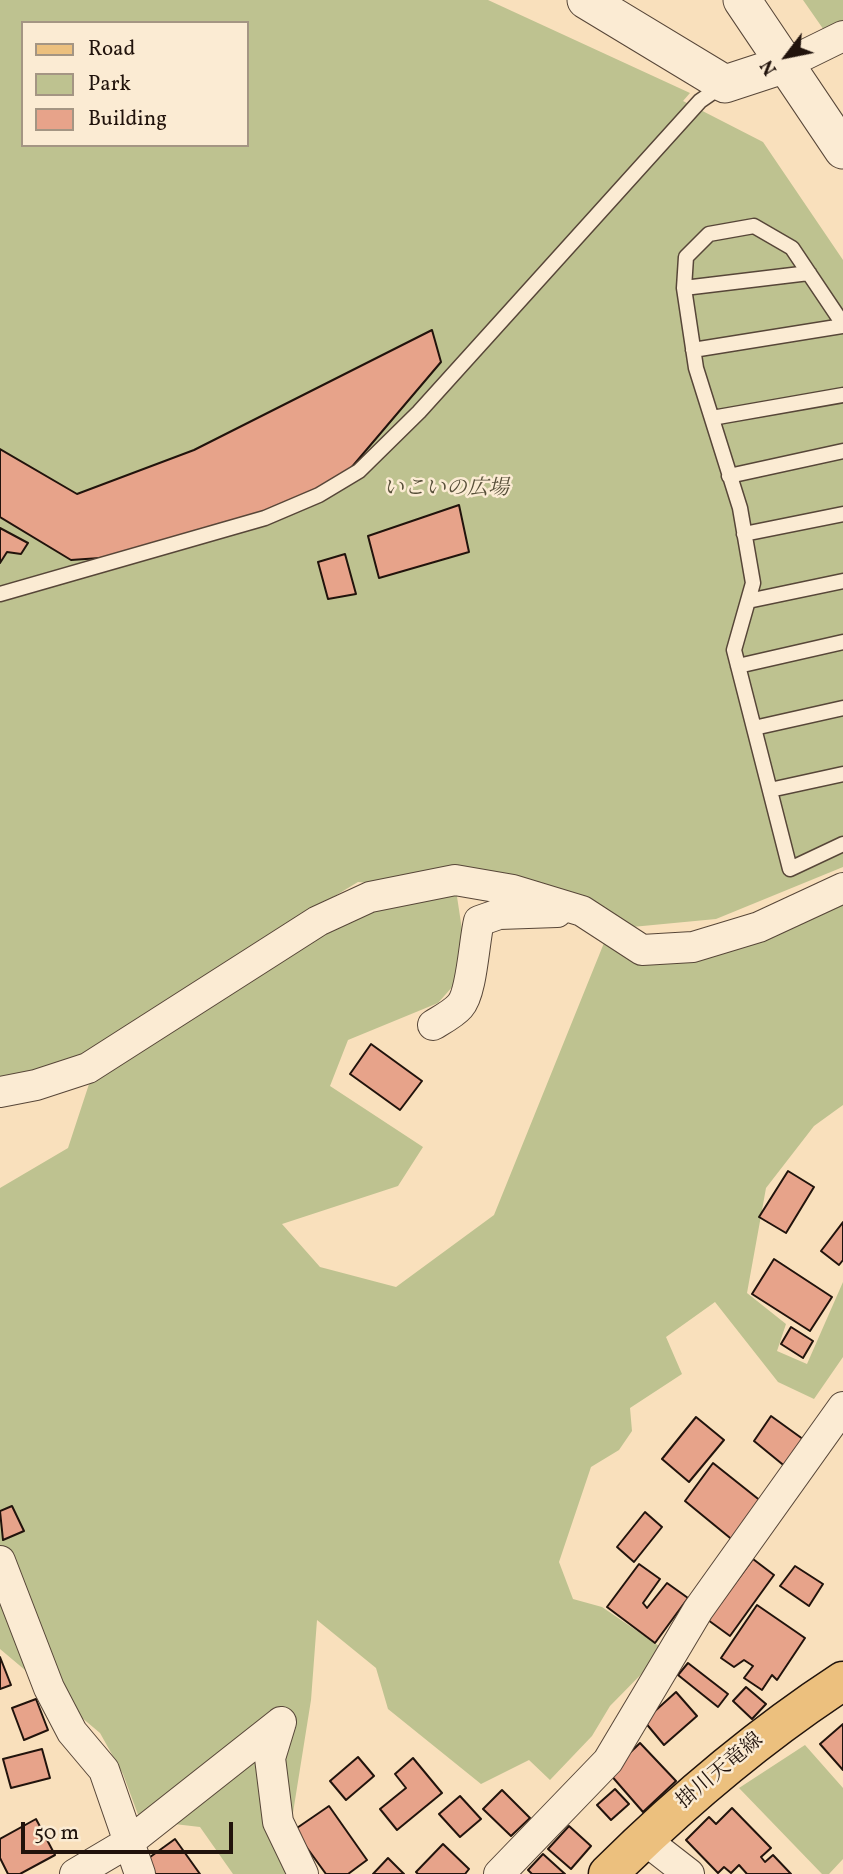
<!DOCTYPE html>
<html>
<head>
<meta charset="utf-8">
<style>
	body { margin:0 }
	#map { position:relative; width:843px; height:1874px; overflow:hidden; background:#f9e0bc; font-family:Vollkorn,serif }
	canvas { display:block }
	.legend { position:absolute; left:21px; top:21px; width:228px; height:126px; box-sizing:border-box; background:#fbebd3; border:2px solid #a49583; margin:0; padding:9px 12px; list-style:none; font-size:21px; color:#21130c }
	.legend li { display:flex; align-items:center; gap:14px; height:35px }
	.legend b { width:35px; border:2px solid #a49583 }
	.north { position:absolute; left:752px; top:21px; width:70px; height:70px; -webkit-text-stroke:5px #fbebd3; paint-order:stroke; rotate:238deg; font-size:19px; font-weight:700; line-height:28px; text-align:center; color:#21130c }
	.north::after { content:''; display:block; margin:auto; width:24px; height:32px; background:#21130c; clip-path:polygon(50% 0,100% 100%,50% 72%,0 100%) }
	.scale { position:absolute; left:21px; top:1822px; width:212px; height:32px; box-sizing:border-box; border:4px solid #21130c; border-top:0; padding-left:9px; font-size:21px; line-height:24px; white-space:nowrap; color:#21130c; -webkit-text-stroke:5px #fbebd3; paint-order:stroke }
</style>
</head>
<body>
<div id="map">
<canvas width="843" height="1874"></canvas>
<ul class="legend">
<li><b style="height:9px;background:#ecc07e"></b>Road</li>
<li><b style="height:19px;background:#bec290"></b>Park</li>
<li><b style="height:19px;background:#e7a38a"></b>Building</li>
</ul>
<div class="north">N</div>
<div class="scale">50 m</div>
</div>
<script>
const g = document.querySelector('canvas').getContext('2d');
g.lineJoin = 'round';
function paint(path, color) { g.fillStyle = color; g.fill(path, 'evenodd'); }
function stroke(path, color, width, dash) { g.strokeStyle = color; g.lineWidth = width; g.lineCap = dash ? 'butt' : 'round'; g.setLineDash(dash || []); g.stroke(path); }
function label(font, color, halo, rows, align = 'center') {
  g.font = font + ' Vollkorn,"Noto Serif JP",serif'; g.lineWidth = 5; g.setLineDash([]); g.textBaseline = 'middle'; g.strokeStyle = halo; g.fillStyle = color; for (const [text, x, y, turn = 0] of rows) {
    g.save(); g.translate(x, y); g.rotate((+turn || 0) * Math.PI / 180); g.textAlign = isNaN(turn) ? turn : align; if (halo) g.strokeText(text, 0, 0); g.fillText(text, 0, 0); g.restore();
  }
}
paint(new Path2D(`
	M 0,0 L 488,0 L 690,93 L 683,101 L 763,142 L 843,260 L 843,867 L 716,919 L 632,927 L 456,890 L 468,969 L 438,1003 L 348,1040 L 330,1086 L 423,1147 L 398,1186 L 282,1224 L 320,1267 L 396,1287 L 494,1215 L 606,938 L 693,947 L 843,895 L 843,1105 L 814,1126 L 766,1188 L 747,1293 L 786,1324 L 777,1351 L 807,1364 L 843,1282 L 843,1357 L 814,1399 L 778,1382 L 715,1302 L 666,1337 L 682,1374 L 630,1408 L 632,1431 L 619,1450 L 591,1467 L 559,1562 L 573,1599 L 602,1607 L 665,1650 L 610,1706 L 592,1736 L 550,1780 L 529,1760 L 481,1784 L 388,1709 L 376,1668 L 317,1620 L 311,1700 L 288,1844 L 307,1874 L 233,1874 L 200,1827 L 140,1820 L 123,1774 L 100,1733 L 0,1649 L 0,1188 L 68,1148 L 91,1078 L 318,921 L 420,887 L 358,882 L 217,967 L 86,1063 L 0,1079 ZM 23,23 L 247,23 L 247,145 L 23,145 Z
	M 803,0 L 843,0 L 843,26 L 826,33 Z
	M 805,1745 L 843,1788 L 843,1859 L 829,1874 L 822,1874 L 739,1788 Z`), '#bec290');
const building = new Path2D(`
	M 432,330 L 441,362 L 351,468 L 311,492 L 252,518 L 129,556 L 71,560 L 0,517 L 0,449 L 77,494 L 194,450 Z
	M 459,505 L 469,552 L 379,578 L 368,536 Z
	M 0,528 L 28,543 L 21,554 L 7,552 L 0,563 Z
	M 345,554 L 356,594 L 328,599 L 318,562 Z
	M 371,1044 L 422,1081 L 400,1110 L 350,1074 Z
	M 788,1171 L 814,1187 L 786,1233 L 759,1217 Z
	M 843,1222 L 843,1260 L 839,1265 L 821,1251 Z
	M 774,1259 L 832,1297 L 810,1331 L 752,1294 Z
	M 791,1327 L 813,1341 L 803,1358 L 781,1344 Z
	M 771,1416 L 807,1442 L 787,1468 L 754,1441 Z
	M 696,1417 L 724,1440 L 689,1482 L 662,1459 Z
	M 713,1463 L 762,1502 L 735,1542 L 685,1501 Z
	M 12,1506 L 24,1531 L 3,1540 L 0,1511 Z
	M 645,1512 L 662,1527 L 634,1562 L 617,1547 Z
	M 753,1559 L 774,1575 L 730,1636 L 708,1620 Z
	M 639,1564 L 660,1579 L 643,1603 L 647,1608 L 667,1583 L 688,1598 L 655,1643 L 607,1607 Z
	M 795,1566 L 823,1584 L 809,1606 L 780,1586 Z
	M 757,1605 L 805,1638 L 777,1680 L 772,1675 L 762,1690 L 744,1678 L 753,1666 L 744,1660 L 734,1667 L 721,1658 Z
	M 0,1657 L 11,1685 L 0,1689 Z
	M 688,1663 L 728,1694 L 718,1707 L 678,1675 Z
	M 746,1687 L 766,1704 L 752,1719 L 733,1701 Z
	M 676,1692 L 697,1716 L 664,1745 L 644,1721 Z
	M 36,1699 L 48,1730 L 24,1740 L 12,1708 Z
	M 843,1724 L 843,1770 L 820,1744 Z
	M 640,1743 L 676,1781 L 643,1812 L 609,1773 Z
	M 42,1749 L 50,1778 L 11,1788 L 3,1759 Z
	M 358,1757 L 374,1776 L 346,1800 L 330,1781 Z
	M 413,1758 L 442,1793 L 397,1830 L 380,1809 L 406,1788 L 395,1774 Z
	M 615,1789 L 629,1804 L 611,1820 L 597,1805 Z
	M 502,1790 L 530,1818 L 511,1836 L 483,1809 Z
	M 460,1796 L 481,1819 L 460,1837 L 439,1814 Z
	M 329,1806 L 367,1860 L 348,1874 L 326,1874 L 294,1830 Z
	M 732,1808 L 771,1848 L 761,1857 L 765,1862 L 773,1855 L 791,1874 L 747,1874 L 739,1865 L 731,1873 L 724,1867 L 718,1873 L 686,1840 L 709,1817 L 716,1824 Z
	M 36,1819 L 55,1855 L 20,1874 L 8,1874 L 0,1858 L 0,1839 Z
	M 569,1826 L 591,1846 L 571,1869 L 548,1849 Z
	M 175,1839 L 200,1874 L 155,1874 L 146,1860 Z
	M 443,1844 L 469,1869 L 465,1874 L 418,1874 L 416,1872 Z
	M 543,1854 L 565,1874 L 532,1874 L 528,1870 Z
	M 388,1858 L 404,1874 L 373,1874 Z`);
paint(building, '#e7a38a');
stroke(building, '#21130c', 2);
const service = new Path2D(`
	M 684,288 L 809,273
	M 843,324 L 792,248 L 754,226 L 709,234 L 686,257 L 684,288 L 696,368 L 740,508 L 753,583 L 734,650 L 790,869 L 843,844
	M 693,350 L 843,326
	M 712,418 L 843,395
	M 729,476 L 843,451
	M 744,534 L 843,514
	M 0,594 L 265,518 L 319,495 L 359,471 L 419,412 L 700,101 L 723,85
	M 748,601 L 843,581
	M 738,666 L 843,642
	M 754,728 L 843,708
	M 770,790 L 843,774`);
const minor = new Path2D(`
	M 786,64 L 843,36
	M 433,1025 C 441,1020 453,1014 460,1006 C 472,993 474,941 479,921 L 499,914 L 557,912
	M 0,1092 L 36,1085 L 88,1068 L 318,921 L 370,897 L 455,880 L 513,890 L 582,911 L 642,950 L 693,947 L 759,927 L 843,888
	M 0,1561 L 49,1688 L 72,1732 L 104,1770 L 140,1874
	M 281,1722 L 270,1758 L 278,1822 L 303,1874
	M 644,1839 L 689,1874
	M 75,1874 L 129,1842 L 281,1722
	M 499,1874 L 608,1761 L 698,1610 L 843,1407`);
const tertiary = new Path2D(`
	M 586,0 L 725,84 L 786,64
	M 742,0 L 843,150`);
const primary = new Path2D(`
	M 608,1874 C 681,1802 757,1737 843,1681`);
stroke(service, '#574638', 17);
stroke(minor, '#574638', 32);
stroke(tertiary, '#574638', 39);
stroke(primary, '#21130c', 41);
stroke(service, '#fbebd3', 14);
stroke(minor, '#fbebd3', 30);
stroke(tertiary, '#fbebd3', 37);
stroke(primary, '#ecc07e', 38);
label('italic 21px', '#58503a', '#fbebd3', [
	["いこいの広場",446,490]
]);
label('21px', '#21130c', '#fbebd3', [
	["掛川天竜線",721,1772,-40]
]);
</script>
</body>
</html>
